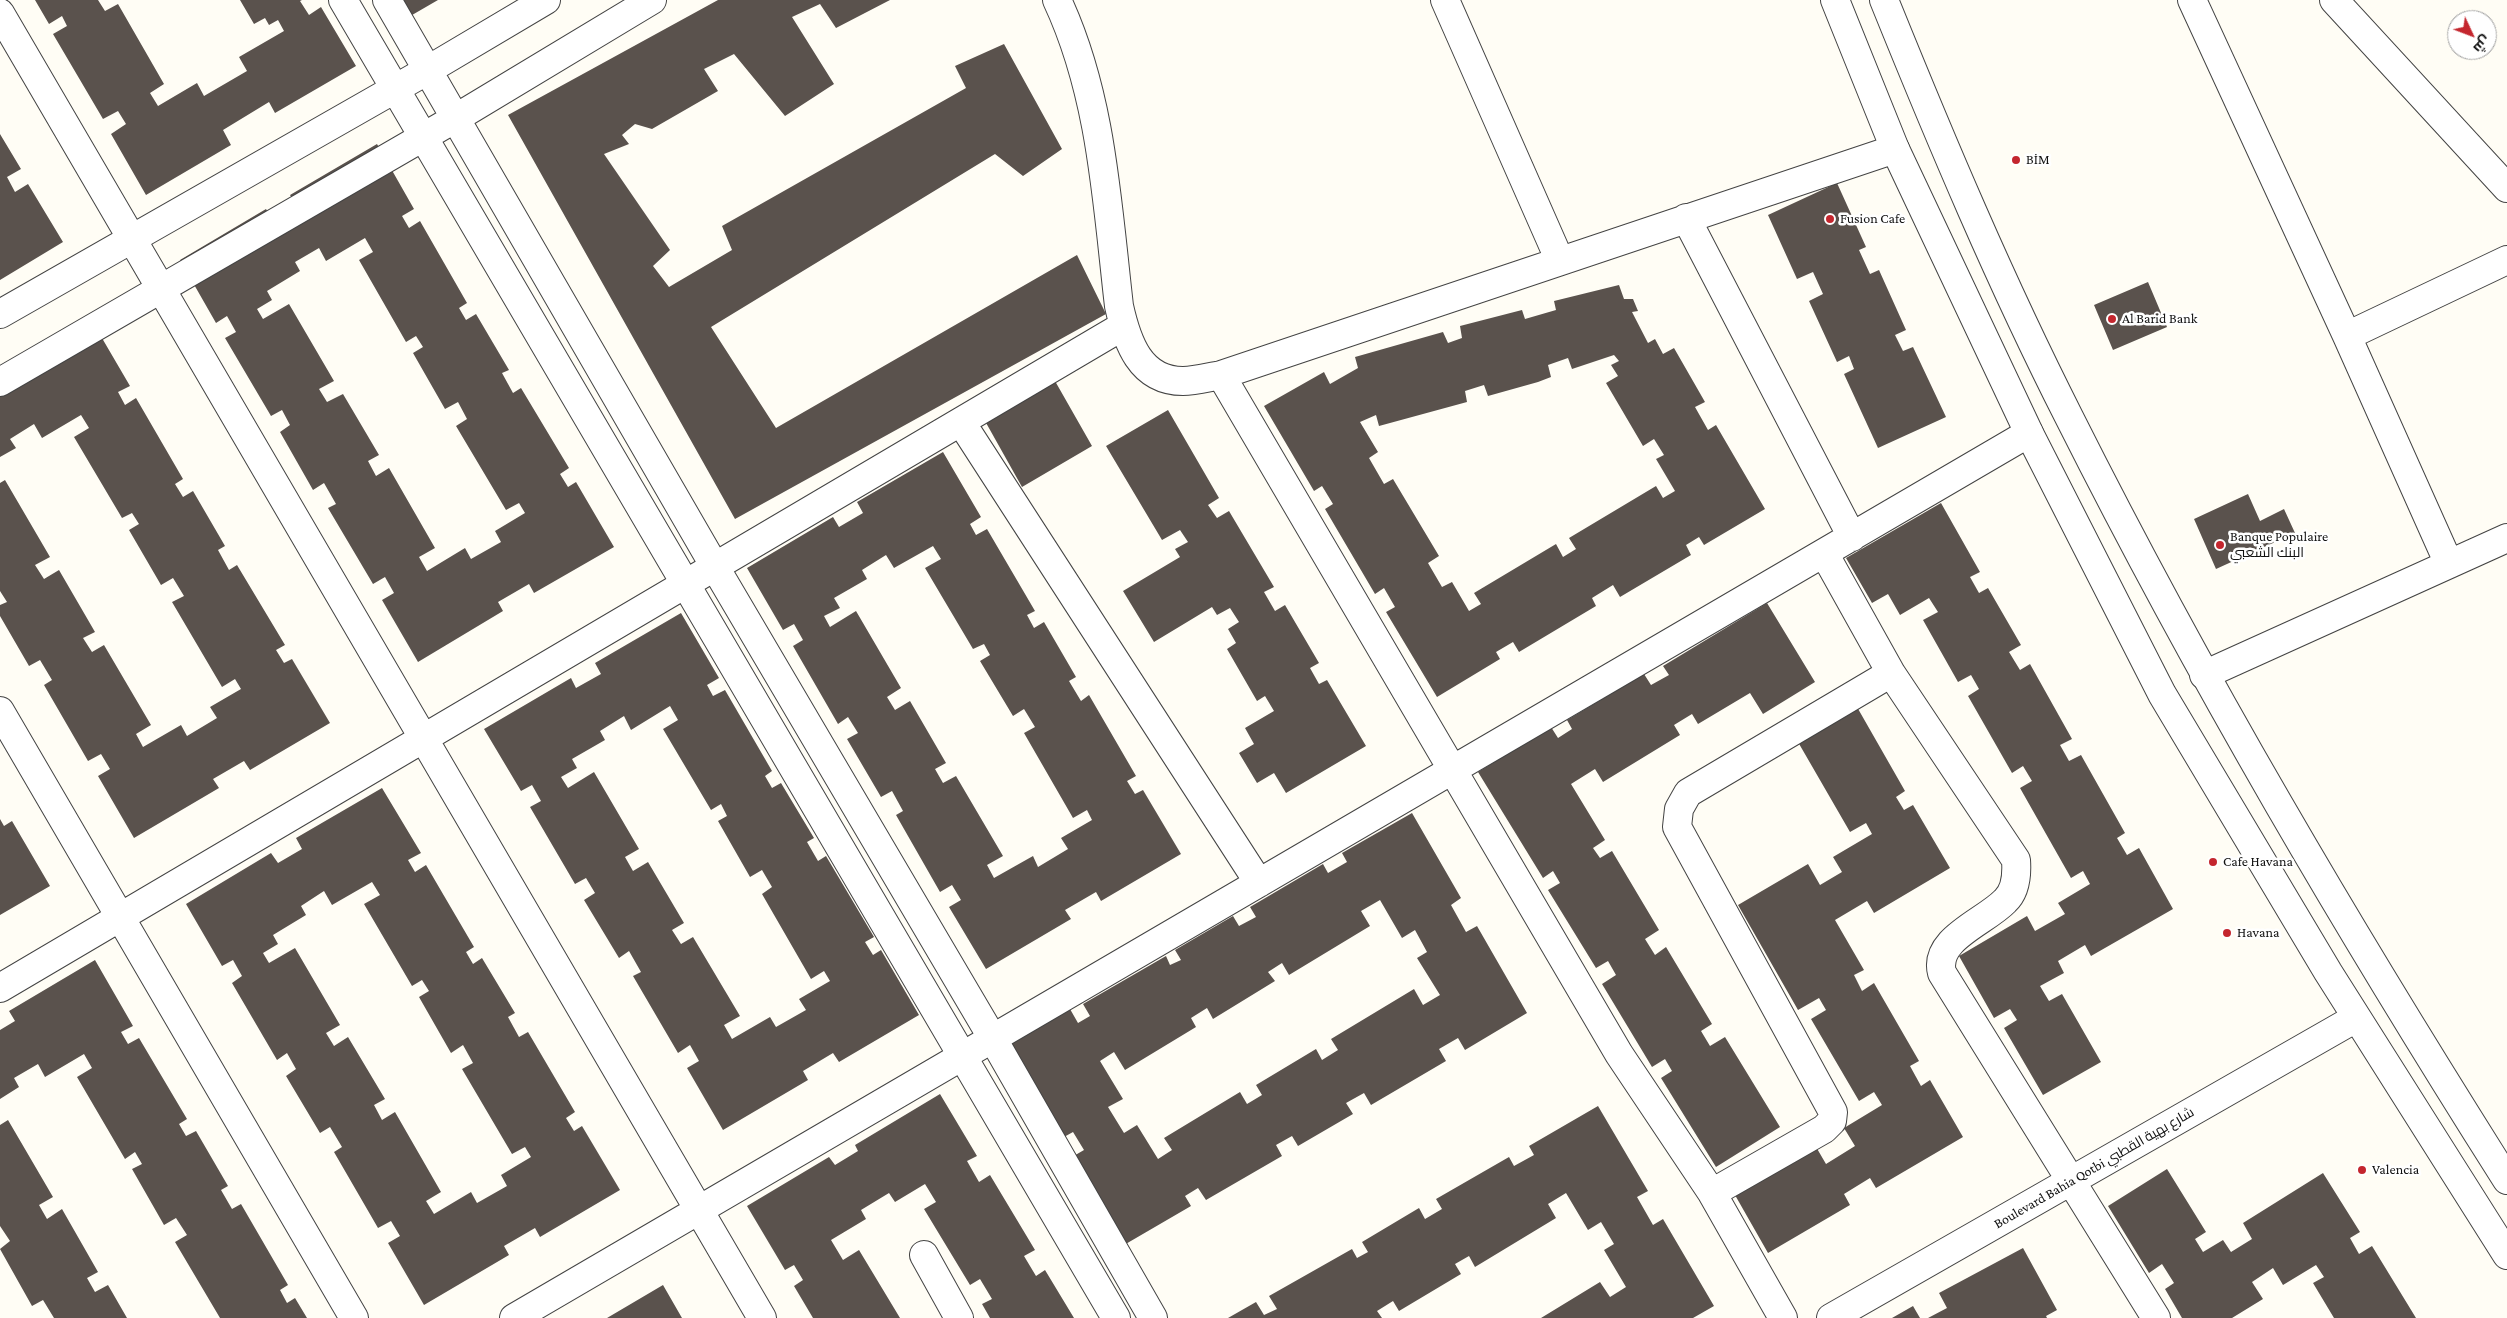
<!DOCTYPE html>
<html>
<head>
<meta charset="utf-8">
<style>
	body { margin:0 }
	#map { position:relative; width:2507px; height:1318px; overflow:hidden; background:#fffdf5; font-family:"Crimson Pro",Cairo,serif }
	canvas { display:block }
	.north { position:absolute; left:2447px; top:10px; width:50px; height:50px; box-sizing:border-box; background:#fff; border:1px solid #a0a0a0; border-radius:50%; rotate:133deg; font-size:14px; font-weight:700; line-height:20px; text-align:center; color:#111 }
	.north::after { content:''; display:block; margin:auto; width:18px; height:22px; background:#c4262e; clip-path:polygon(50% 0,100% 100%,50% 72%,0 100%) }
</style>
</head>
<body>
<div id="map">
<canvas width="2507" height="1318"></canvas>
<div class="north">ش</div>
</div>
<script>
const g = document.querySelector('canvas').getContext('2d');
g.lineJoin = 'round';
function paint(path, color) { g.fillStyle = color; g.fill(path, 'evenodd'); }
function stroke(path, color, width, dash) { g.strokeStyle = color; g.lineWidth = width; g.lineCap = dash ? 'butt' : 'round'; g.setLineDash(dash || []); g.stroke(path); }
function label(font, color, halo, rows, align = 'center') {
  g.font = font + ' "Crimson Pro",Cairo,serif'; g.lineWidth = 5; g.setLineDash([]); g.textBaseline = 'middle'; g.strokeStyle = halo; g.fillStyle = color; for (const [text, x, y, turn = 0] of rows) {
    g.save(); g.translate(x, y); g.rotate((+turn || 0) * Math.PI / 180); g.textAlign = isNaN(turn) ? turn : align; if (halo) g.strokeText(text, 0, 0); g.fillText(text, 0, 0); g.restore();
  }
}
paint(new Path2D(`
	M 35,0 L 98,0 L 105,11 L 118,4 L 164,84 L 150,93 L 158,106 L 197,83 L 204,96 L 247,71 L 239,57 L 284,31 L 278,20 L 269,25 L 265,18 L 254,24 L 240,0 L 302,0 L 300,1 L 309,15 L 321,7 L 356,66 L 275,113 L 269,102 L 223,130 L 231,145 L 146,195 L 111,134 L 126,124 L 118,111 L 103,119 L 53,34 L 67,26 L 62,16 L 49,24 Z
	M 387,0 L 438,0 L 400,22 Z
	M 718,0 L 890,0 L 836,28 L 820,4 L 792,17 L 834,84 L 785,116 L 734,54 L 704,69 L 718,91 L 652,129 L 635,124 L 622,135 L 629,144 L 604,154 L 670,250 L 653,266 L 669,287 L 732,250 L 722,226 L 966,88 L 955,66 L 1004,44 L 1062,149 L 1023,176 L 995,154 L 711,327 L 776,428 L 1077,255 L 1106,314 L 735,519 L 508,115 Z
	M 0,134 L 21,169 L 7,177 L 15,192 L 28,184 L 63,242 L 0,280 Z
	M 377,144 L 414,209 L 402,216 L 409,228 L 420,221 L 467,303 L 459,308 L 466,320 L 476,314 L 509,370 L 502,373 L 513,393 L 521,388 L 569,468 L 560,474 L 568,487 L 576,482 L 614,547 L 534,593 L 529,584 L 498,602 L 503,611 L 418,662 L 382,600 L 394,593 L 385,577 L 373,584 L 328,508 L 336,504 L 324,483 L 313,490 L 280,432 L 290,425 L 282,410 L 271,416 L 225,338 L 236,332 L 227,316 L 216,323 L 180,260 L 266,209 L 272,219 L 296,205 L 290,195 ZM 365,238 L 373,252 L 359,260 L 406,342 L 416,336 L 423,347 L 413,353 L 445,409 L 458,402 L 467,419 L 456,426 L 506,510 L 519,503 L 525,513 L 495,531 L 501,542 L 471,559 L 465,548 L 427,571 L 419,557 L 435,548 L 389,468 L 376,476 L 368,461 L 379,455 L 343,394 L 327,402 L 319,389 L 334,381 L 289,304 L 263,319 L 257,309 L 272,300 L 267,291 L 300,271 L 295,262 L 319,248 L 326,261 Z
	M 1837,183 L 1866,247 L 1859,250 L 1870,274 L 1879,270 L 1906,330 L 1895,335 L 1903,351 L 1913,347 L 1946,417 L 1878,448 L 1844,374 L 1854,369 L 1849,356 L 1837,362 L 1809,301 L 1823,294 L 1813,272 L 1797,279 L 1768,215 Z
	M 2148,282 L 2167,327 L 2113,350 L 2094,305 Z
	M 1619,285 L 1624,299 L 1633,299 L 1638,311 L 1632,312 L 1648,343 L 1655,339 L 1663,354 L 1674,348 L 1705,402 L 1695,407 L 1708,430 L 1716,425 L 1765,509 L 1704,545 L 1699,537 L 1686,545 L 1691,555 L 1620,597 L 1613,585 L 1592,598 L 1596,606 L 1519,652 L 1513,642 L 1496,652 L 1500,659 L 1437,697 L 1386,612 L 1395,607 L 1384,588 L 1375,594 L 1325,509 L 1333,504 L 1322,486 L 1314,491 L 1264,406 L 1324,372 L 1330,384 L 1358,368 L 1355,357 L 1443,332 L 1448,343 L 1462,338 L 1460,326 L 1522,310 L 1525,319 L 1556,310 L 1554,301 ZM 1614,355 L 1619,361 L 1611,365 L 1618,376 L 1606,383 L 1643,446 L 1654,439 L 1664,455 L 1656,459 L 1675,491 L 1663,498 L 1656,486 L 1569,538 L 1576,549 L 1563,557 L 1556,544 L 1474,593 L 1481,604 L 1469,611 L 1452,582 L 1442,587 L 1428,563 L 1439,556 L 1393,479 L 1384,484 L 1369,458 L 1378,452 L 1360,422 L 1376,415 L 1379,426 L 1467,402 L 1465,391 L 1484,385 L 1488,396 L 1538,382 L 1551,377 L 1548,365 L 1568,358 L 1572,369 Z
	M 92,321 L 130,386 L 118,392 L 125,405 L 136,398 L 183,479 L 175,484 L 183,497 L 193,491 L 225,546 L 218,550 L 229,570 L 237,565 L 285,645 L 276,650 L 284,663 L 292,659 L 330,723 L 250,770 L 244,761 L 213,779 L 219,788 L 134,838 L 98,776 L 110,769 L 101,754 L 88,761 L 44,685 L 52,680 L 40,660 L 29,666 L 0,616 L 0,605 L 7,602 L 0,591 L 0,483 L 5,480 L 50,557 L 35,565 L 44,579 L 59,570 L 95,632 L 83,638 L 92,652 L 104,645 L 151,725 L 136,734 L 143,747 L 181,725 L 187,736 L 217,718 L 210,707 L 241,689 L 235,679 L 222,687 L 172,602 L 184,596 L 173,578 L 161,585 L 129,530 L 139,524 L 132,513 L 122,518 L 74,437 L 89,428 L 81,415 L 42,438 L 34,424 L 10,439 L 16,448 L 0,457 L 0,389 Z
	M 1055,381 L 1092,446 L 1022,487 L 985,421 Z
	M 1168,410 L 1219,498 L 1208,505 L 1217,518 L 1229,511 L 1274,587 L 1264,592 L 1275,611 L 1285,605 L 1319,663 L 1310,668 L 1319,684 L 1327,680 L 1366,746 L 1286,793 L 1274,773 L 1257,783 L 1239,753 L 1254,744 L 1245,728 L 1274,711 L 1265,696 L 1257,701 L 1227,649 L 1236,643 L 1228,629 L 1239,622 L 1230,608 L 1217,615 L 1212,607 L 1154,642 L 1123,591 L 1180,557 L 1175,549 L 1188,542 L 1180,530 L 1162,540 L 1106,446 Z
	M 943,452 L 981,517 L 970,524 L 976,535 L 987,529 L 1035,611 L 1027,615 L 1034,628 L 1044,622 L 1076,677 L 1069,681 L 1081,701 L 1089,695 L 1136,776 L 1127,781 L 1135,794 L 1143,790 L 1181,854 L 1101,901 L 1096,892 L 1065,910 L 1071,919 L 986,969 L 949,907 L 961,900 L 952,885 L 940,892 L 896,815 L 903,811 L 892,791 L 881,797 L 847,739 L 858,733 L 848,717 L 838,724 L 793,646 L 803,640 L 794,624 L 783,630 L 747,568 L 833,517 L 839,527 L 863,513 L 857,502 ZM 933,546 L 941,559 L 925,568 L 973,649 L 984,644 L 990,655 L 980,661 L 1013,716 L 1024,709 L 1035,727 L 1024,733 L 1073,818 L 1087,810 L 1092,820 L 1061,838 L 1068,849 L 1038,867 L 1033,856 L 994,878 L 987,865 L 1003,856 L 956,776 L 943,783 L 935,769 L 946,763 L 910,701 L 895,710 L 887,697 L 901,688 L 856,611 L 830,627 L 824,616 L 840,608 L 834,598 L 867,579 L 862,570 L 886,555 L 894,568 Z
	M 2248,494 L 2260,521 L 2284,509 L 2295,533 L 2216,569 L 2194,519 Z
	M 1941,503 L 1980,572 L 1970,577 L 1979,593 L 1988,588 L 2021,645 L 2009,652 L 2020,670 L 2030,664 L 2072,739 L 2060,745 L 2069,761 L 2081,755 L 2125,833 L 2117,838 L 2127,855 L 2139,848 L 2173,909 L 2091,956 L 2085,945 L 2058,961 L 2064,973 L 2040,986 L 2049,1001 L 2062,994 L 2101,1062 L 2043,1095 L 2004,1028 L 2017,1020 L 2010,1009 L 1994,1018 L 1959,956 L 2027,916 L 2035,931 L 2065,914 L 2058,903 L 2090,884 L 2083,871 L 2071,878 L 2020,788 L 2032,781 L 2023,766 L 2012,773 L 1968,696 L 1979,689 L 1971,675 L 1958,682 L 1923,620 L 1938,612 L 1929,598 L 1900,615 L 1888,594 L 1872,603 L 1846,558 Z
	M 1767,603 L 1815,682 L 1763,714 L 1750,693 L 1698,724 L 1692,714 L 1674,725 L 1680,735 L 1603,782 L 1595,769 L 1571,784 L 1605,840 L 1593,848 L 1600,858 L 1612,851 L 1659,930 L 1645,939 L 1655,955 L 1666,947 L 1712,1024 L 1701,1031 L 1710,1046 L 1725,1037 L 1780,1127 L 1716,1167 L 1661,1078 L 1672,1071 L 1665,1059 L 1652,1067 L 1602,984 L 1616,975 L 1608,961 L 1596,968 L 1548,890 L 1560,883 L 1553,871 L 1543,878 L 1478,772 L 1551,727 L 1558,738 L 1572,729 L 1567,720 L 1644,674 L 1651,685 L 1669,675 L 1663,666 Z
	M 681,613 L 719,678 L 707,685 L 713,696 L 725,690 L 772,771 L 765,776 L 772,788 L 781,783 L 814,838 L 807,842 L 818,861 L 826,856 L 874,937 L 865,942 L 873,955 L 881,950 L 919,1015 L 839,1062 L 833,1053 L 803,1071 L 808,1080 L 723,1130 L 687,1068 L 699,1061 L 690,1045 L 678,1053 L 633,976 L 641,972 L 629,951 L 619,958 L 584,900 L 595,893 L 586,878 L 575,884 L 530,807 L 541,801 L 532,785 L 521,791 L 484,729 L 571,678 L 576,688 L 601,674 L 595,663 ZM 670,706 L 678,720 L 663,729 L 711,810 L 721,804 L 727,816 L 718,821 L 750,877 L 762,870 L 772,887 L 762,894 L 811,979 L 824,971 L 830,981 L 799,999 L 806,1010 L 776,1027 L 770,1017 L 732,1039 L 724,1025 L 740,1016 L 693,937 L 681,944 L 672,930 L 684,923 L 648,862 L 633,871 L 625,857 L 639,849 L 594,772 L 568,788 L 561,777 L 577,768 L 572,759 L 605,740 L 600,731 L 624,716 L 631,730 Z
	M 1857,707 L 1905,791 L 1896,797 L 1904,810 L 1913,805 L 1950,868 L 1874,913 L 1867,901 L 1835,920 L 1864,970 L 1854,975 L 1862,991 L 1874,983 L 1919,1061 L 1910,1066 L 1921,1086 L 1930,1080 L 1963,1137 L 1876,1188 L 1870,1178 L 1844,1194 L 1850,1205 L 1768,1253 L 1731,1188 L 1812,1140 L 1826,1164 L 1855,1146 L 1844,1128 L 1882,1105 L 1874,1092 L 1859,1101 L 1811,1019 L 1826,1010 L 1819,998 L 1798,1010 L 1738,905 L 1808,864 L 1820,885 L 1842,872 L 1833,857 L 1872,834 L 1866,823 L 1850,832 L 1798,742 Z
	M 382,788 L 421,853 L 408,860 L 415,872 L 426,865 L 474,947 L 466,952 L 473,964 L 482,958 L 515,1013 L 508,1017 L 519,1037 L 528,1032 L 575,1112 L 566,1118 L 574,1131 L 582,1126 L 620,1190 L 540,1237 L 535,1228 L 504,1246 L 509,1255 L 424,1305 L 388,1243 L 400,1236 L 391,1221 L 378,1228 L 334,1152 L 342,1147 L 330,1127 L 320,1133 L 286,1076 L 296,1069 L 287,1053 L 277,1060 L 232,983 L 242,976 L 233,960 L 222,966 L 186,904 L 271,853 L 278,863 L 302,849 L 296,838 ZM 372,882 L 380,895 L 364,904 L 412,986 L 422,980 L 429,991 L 419,997 L 451,1053 L 463,1045 L 473,1063 L 462,1069 L 512,1154 L 525,1147 L 531,1157 L 501,1175 L 507,1186 L 477,1203 L 471,1192 L 434,1214 L 426,1201 L 441,1192 L 395,1112 L 382,1120 L 374,1105 L 385,1099 L 348,1037 L 334,1046 L 326,1033 L 340,1025 L 295,948 L 269,963 L 263,953 L 278,944 L 273,935 L 306,915 L 301,906 L 324,891 L 332,905 Z
	M 1412,813 L 1461,898 L 1451,905 L 1466,932 L 1477,926 L 1527,1013 L 1465,1050 L 1458,1038 L 1439,1049 L 1446,1061 L 1371,1105 L 1364,1093 L 1346,1103 L 1353,1114 L 1298,1146 L 1292,1136 L 1276,1145 L 1282,1156 L 1206,1200 L 1198,1188 L 1185,1196 L 1191,1206 L 1124,1245 L 1072,1157 L 1084,1150 L 1073,1132 L 1064,1137 L 1010,1044 L 1070,1009 L 1078,1023 L 1090,1016 L 1083,1004 L 1166,956 L 1170,965 L 1181,960 L 1175,950 L 1233,916 L 1239,926 L 1256,917 L 1250,907 L 1323,864 L 1328,873 L 1347,862 L 1342,853 ZM 1380,900 L 1402,938 L 1415,930 L 1427,952 L 1417,958 L 1440,995 L 1423,1005 L 1414,989 L 1331,1039 L 1338,1050 L 1322,1060 L 1316,1049 L 1256,1085 L 1262,1095 L 1247,1104 L 1240,1092 L 1164,1138 L 1172,1150 L 1158,1159 L 1137,1125 L 1124,1133 L 1108,1107 L 1123,1099 L 1100,1061 L 1114,1052 L 1125,1070 L 1196,1027 L 1191,1018 L 1207,1008 L 1213,1019 L 1275,981 L 1268,972 L 1282,963 L 1289,975 L 1370,926 L 1361,911 Z
	M 0,819 L 4,826 L 12,821 L 50,886 L 0,915 Z
	M 95,960 L 133,1026 L 121,1032 L 128,1044 L 139,1038 L 187,1119 L 179,1124 L 186,1136 L 196,1131 L 228,1186 L 221,1190 L 232,1209 L 241,1204 L 288,1285 L 280,1290 L 287,1303 L 295,1298 L 307,1318 L 220,1318 L 175,1242 L 187,1235 L 176,1218 L 164,1225 L 132,1169 L 142,1164 L 135,1152 L 125,1159 L 77,1077 L 92,1068 L 84,1054 L 45,1077 L 38,1064 L 14,1078 L 19,1087 L 0,1099 L 0,1030 L 15,1021 L 9,1011 Z
	M 940,1094 L 977,1156 L 967,1161 L 979,1182 L 990,1175 L 1035,1250 L 1024,1256 L 1036,1276 L 1045,1270 L 1074,1318 L 990,1318 L 982,1304 L 992,1299 L 980,1279 L 970,1285 L 924,1209 L 936,1202 L 925,1184 L 895,1202 L 889,1193 L 861,1210 L 866,1219 L 831,1240 L 843,1260 L 859,1250 L 900,1318 L 813,1318 L 794,1286 L 803,1280 L 794,1265 L 785,1270 L 747,1206 L 829,1157 L 835,1165 L 858,1151 L 855,1145 Z
	M 1598,1106 L 1648,1191 L 1637,1197 L 1653,1225 L 1663,1219 L 1714,1306 L 1693,1318 L 1541,1318 L 1600,1282 L 1610,1297 L 1626,1287 L 1604,1250 L 1614,1244 L 1601,1222 L 1588,1230 L 1566,1193 L 1548,1204 L 1556,1218 L 1475,1267 L 1469,1256 L 1455,1264 L 1461,1274 L 1399,1311 L 1393,1301 L 1377,1311 L 1382,1318 L 1228,1318 L 1256,1302 L 1264,1315 L 1277,1309 L 1269,1296 L 1352,1249 L 1357,1258 L 1368,1252 L 1362,1242 L 1419,1208 L 1425,1219 L 1442,1209 L 1436,1199 L 1509,1157 L 1514,1166 L 1534,1155 L 1529,1146 Z
	M 8,1120 L 53,1197 L 39,1205 L 47,1219 L 62,1209 L 98,1272 L 87,1278 L 95,1292 L 108,1285 L 127,1318 L 54,1318 L 43,1300 L 32,1306 L 0,1249 L 10,1241 L 0,1226 L 0,1125 Z
	M 2167,1169 L 2206,1232 L 2195,1239 L 2203,1252 L 2223,1240 L 2231,1252 L 2252,1239 L 2243,1223 L 2323,1173 L 2360,1232 L 2350,1238 L 2359,1254 L 2372,1246 L 2416,1318 L 2334,1318 L 2313,1283 L 2324,1277 L 2316,1265 L 2283,1285 L 2273,1268 L 2252,1282 L 2263,1299 L 2232,1318 L 2182,1318 L 2165,1289 L 2174,1283 L 2162,1264 L 2149,1273 L 2108,1206 Z
	M 2023,1248 L 2057,1310 L 2046,1316 L 2047,1318 L 1928,1318 L 1947,1308 L 1939,1293 Z
	M 663,1285 L 682,1318 L 607,1318 Z
	M 1913,1306 L 1920,1318 L 1892,1318 Z`), '#5a524d');
const pedestrian = new Path2D(`
	M 343,0 L 1116,1318
	M 387,0 L 715,567 L 993,1039 L 1153,1318
	M 0,314 L 428,70 L 546,0
	M 0,382 L 456,118 L 652,0`);
const minor = new Path2D(`
	M 1057,0 C 1102,96 1107,203 1119,306 C 1127,342 1140,381 1183,381 C 1195,381 1209,377 1221,375 L 1895,149
	M 1445,0 L 1560,261
	M 2192,0 L 2347,336 L 2449,564
	M 2334,0 L 2507,188
	M 0,13 L 762,1318
	M 1686,218 L 1852,537
	M 2347,336 L 2507,260
	M 1221,375 L 1619,1054 L 1712,1193 L 1783,1318
	M 961,422 L 1259,883
	M 1824,553 L 1891,673 L 2016,860 C 2017,874 2016,891 2005,901 C 1985,922 1933,939 1942,973 L 2156,1318
	M 2204,675 L 2507,538
	M 0,711 L 354,1318
	M 0,988 L 1123,326
	M 1712,1193 L 1824,1129 L 1832,1121 L 1833,1112 L 1677,827 L 1679,809 L 1688,793 L 1891,673
	M 924,1255 L 959,1318
	M 514,1318 L 2029,433
	M 1831,1318 L 2356,1018`);
const tertiary = new Path2D(`
	M 1835,0 L 1895,149 L 2029,433 L 2162,694 L 2328,972 L 2507,1255
	M 1884,0 C 1941,141 2000,281 2069,417 C 2201,680 2350,932 2507,1180`);
stroke(pedestrian, '#444', 30);
stroke(minor, '#444', 30);
stroke(tertiary, '#444', 30);
stroke(pedestrian, '#fff', 28);
stroke(minor, '#fff', 28);
stroke(tertiary, '#fff', 28);
for (const [x, y, r, color] of [
	[2016,160,5,"#c4262e"],
	[1830,219,5,"#c4262e"],
	[2112,319,5,"#c4262e"],
	[2220,545,5,"#c4262e"],
	[2213,862,5,"#c4262e"],
	[2227,933,5,"#c4262e"],
	[2362,1170,5,"#c4262e"]
]) { const dot = new Path2D(); dot.arc(x, y, r, 0, 2 * Math.PI); g.fillStyle = color; g.fill(dot); stroke(dot, '#fff', 2); }
label('14px', '#111', '#fff', [
	["BİM",2026,160],
	["Fusion Cafe",1840,219],
	["Al Barid Bank",2122,319],
	["Banque Populaire",2230,537],
	["البنك الشعبي",2230,553],
	["Cafe Havana",2223,862],
	["Havana",2237,933],
	["Valencia",2372,1170]
], 'left');
label('14px', '#111', '#fff', [
	["Boulevard Bahia Qotbi شارع بهية القطبي",2094,1168,-30]
]);
</script>
</body>
</html>
